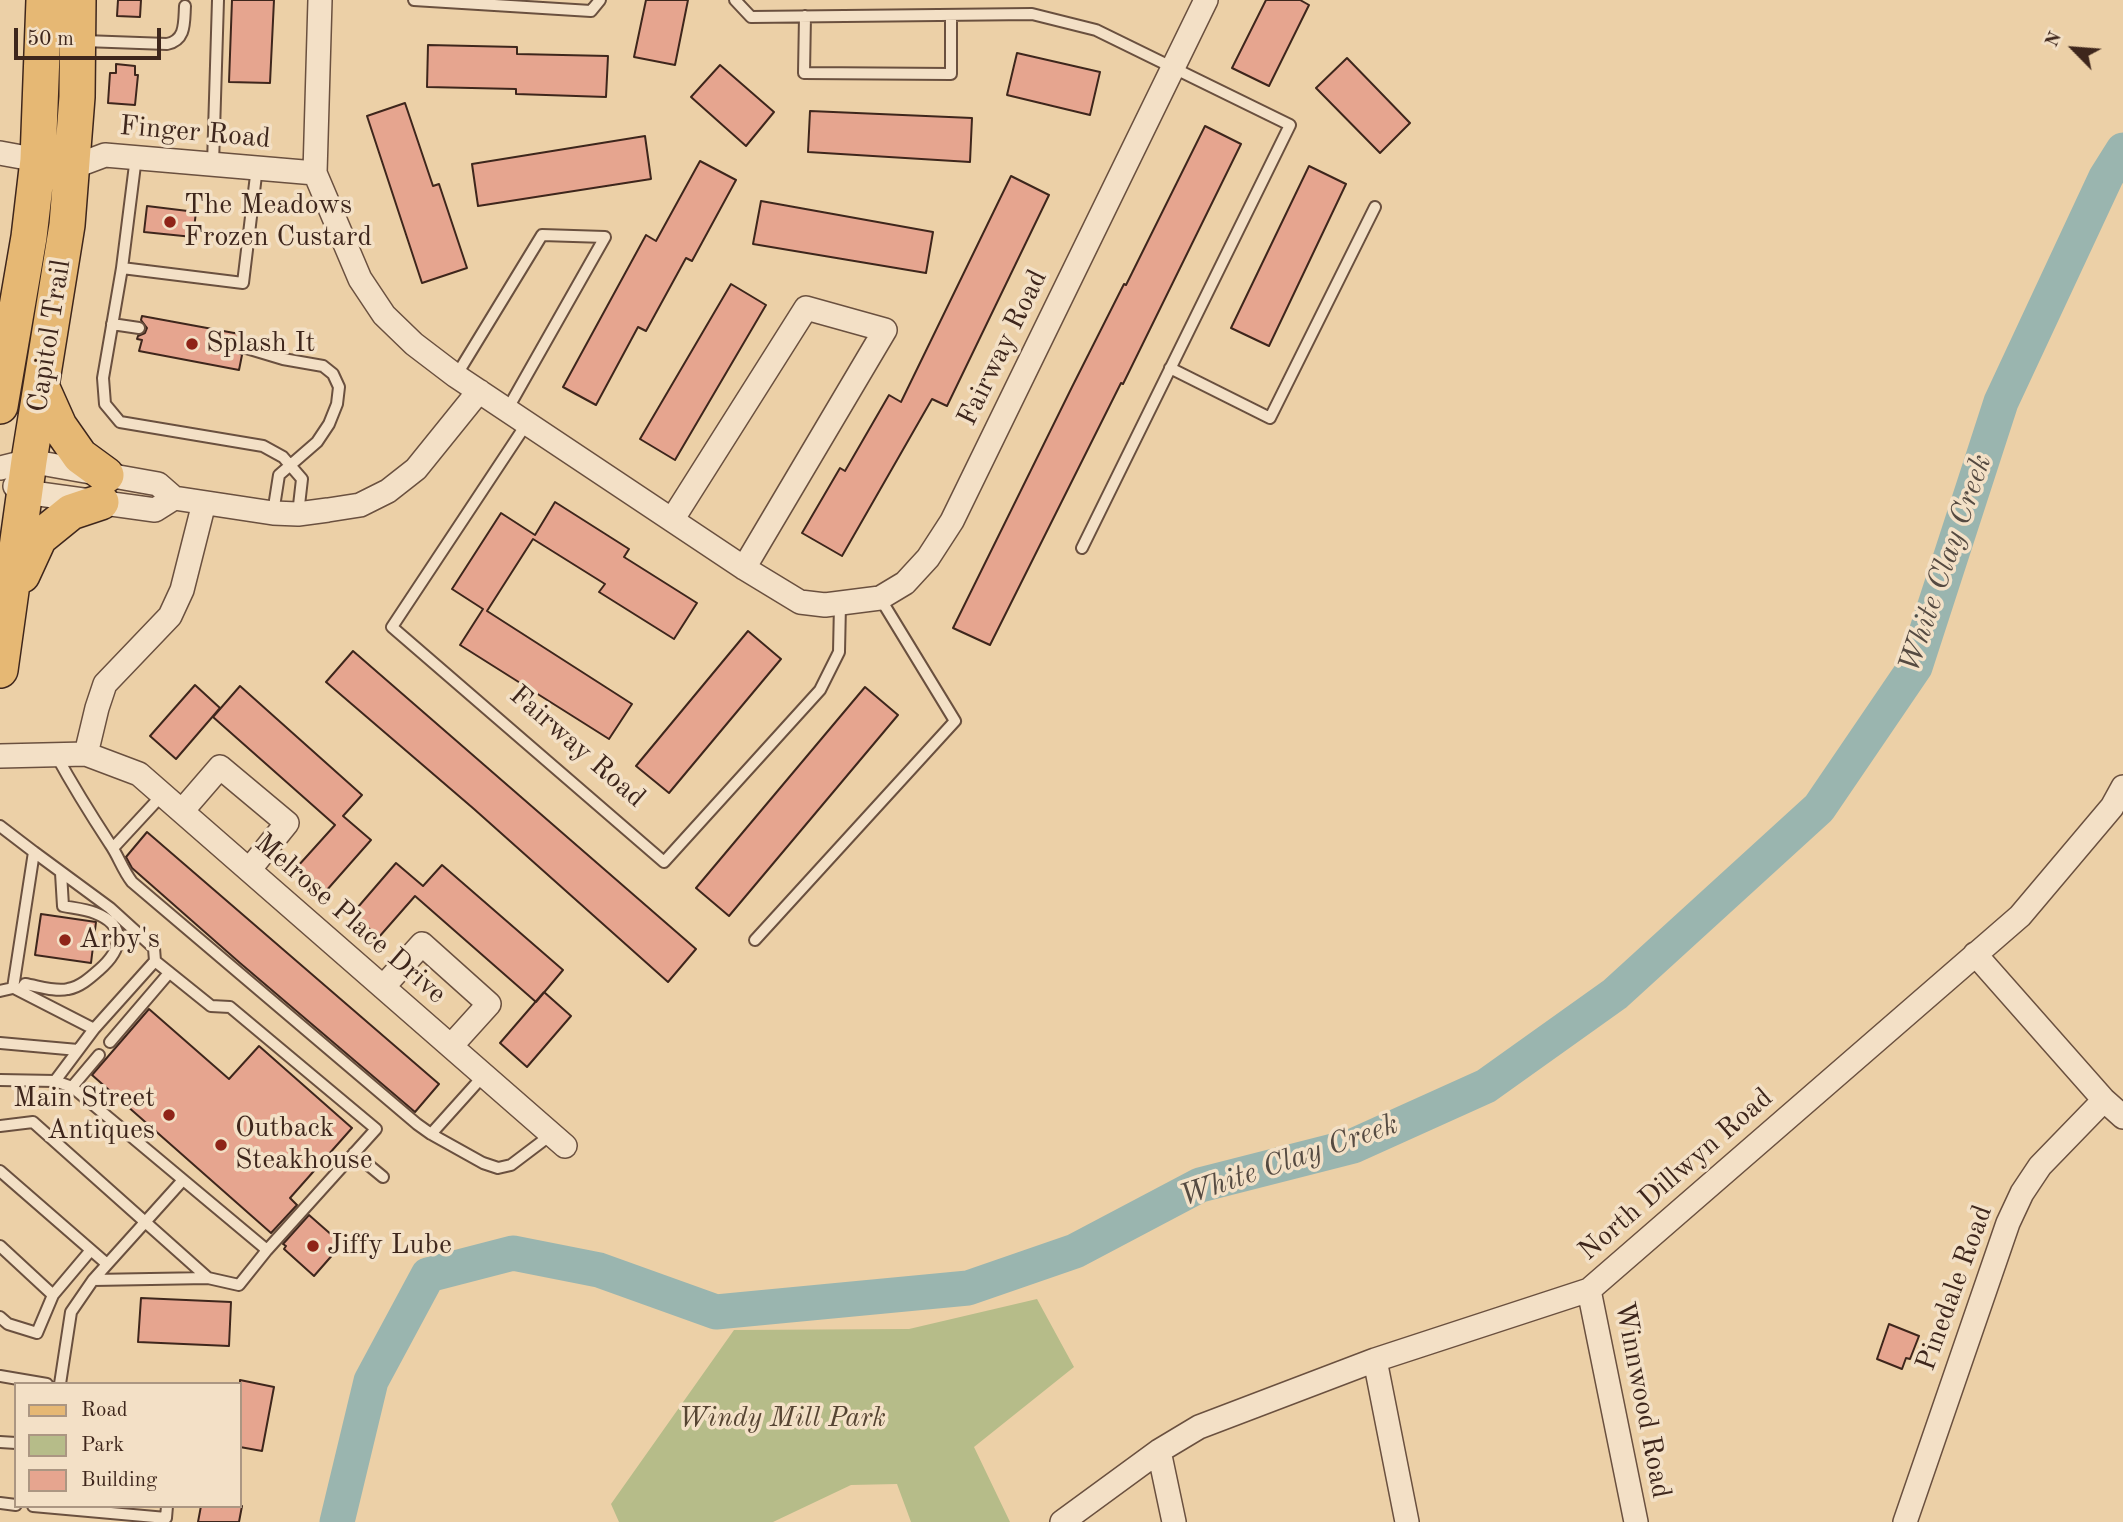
<!DOCTYPE html>
<html>
<head>
<meta charset="utf-8">
<style>
	body { margin:0 }
	#map { position:relative; width:2123px; height:1522px; overflow:hidden; background:#ecd0a7; font-family:"Old Standard TT",serif }
	canvas { display:block }
	.legend { position:absolute; left:14px; top:1382px; width:228px; height:126px; box-sizing:border-box; background:#f3e0c6; border:2px solid #ab9682; margin:0; padding:9px 12px; list-style:none; font-size:21px; color:#3e261c }
	.legend li { display:flex; align-items:center; gap:14px; height:35px }
	.legend b { width:35px; border:2px solid #ab9682 }
	.north { position:absolute; left:2039px; top:14px; width:70px; height:70px; -webkit-text-stroke:5px #f3e0c6; paint-order:stroke; rotate:295deg; font-size:19px; font-weight:700; line-height:28px; text-align:center; color:#3e261c }
	.north::after { content:''; display:block; margin:auto; width:24px; height:32px; background:#3e261c; clip-path:polygon(50% 0,100% 100%,50% 72%,0 100%) }
	.scale { position:absolute; left:14px; top:28px; width:147px; height:32px; box-sizing:border-box; border:4px solid #3e261c; border-top:0; padding-left:9px; font-size:21px; line-height:24px; white-space:nowrap; color:#3e261c; -webkit-text-stroke:5px #f3e0c6; paint-order:stroke }
</style>
</head>
<body>
<div id="map">
<canvas width="2123" height="1522"></canvas>
<ul class="legend">
<li><b style="height:9px;background:#e6b874"></b>Road</li>
<li><b style="height:19px;background:#b6bc89"></b>Park</li>
<li><b style="height:19px;background:#e6a58f"></b>Building</li>
</ul>
<div class="north">N</div>
<div class="scale">50 m</div>
</div>
<script>
const g = document.querySelector('canvas').getContext('2d');
g.lineJoin = 'round';
function paint(path, color) { g.fillStyle = color; g.fill(path, 'evenodd'); }
function stroke(path, color, width, dash) { g.strokeStyle = color; g.lineWidth = width; g.lineCap = dash ? 'butt' : 'round'; g.setLineDash(dash || []); g.stroke(path); }
function label(font, color, halo, rows, align = 'center') {
  g.font = font + ' "Old Standard TT",serif'; g.lineWidth = 7; g.setLineDash([]); g.textBaseline = 'middle'; g.strokeStyle = halo; g.fillStyle = color; for (const [text, x, y, turn = 0] of rows) {
    g.save(); g.translate(x, y); g.rotate((+turn || 0) * Math.PI / 180); g.textAlign = isNaN(turn) ? turn : align; if (halo) g.strokeText(text, 0, 0); g.fillText(text, 0, 0); g.restore();
  }
}
paint(new Path2D(`
	M 1037,1299 L 1074,1367 L 974,1447 L 1010,1522 L 911,1522 L 897,1484 L 851,1485 L 773,1522 L 619,1522 L 611,1504 L 734,1330 L 909,1329 Z`), '#b6bc89');
stroke(new Path2D(`
	M 337,1522 L 371,1381 L 428,1275 L 513,1253 L 599,1270 L 716,1312 L 968,1288 L 1075,1251 L 1200,1185 L 1353,1146 L 1486,1086 L 1615,994 L 1819,808 L 1915,667 L 2001,402 L 2106,177 L 2123,150`), '#9ab5af', 35);
const building = new Path2D(`
	M 118,0 L 141,0 L 140,17 L 117,16 Z
	M 232,0 L 274,0 L 270,83 L 229,82 Z
	M 646,0 L 688,0 L 675,65 L 634,57 Z
	M 1266,0 L 1300,0 L 1309,5 L 1269,86 L 1232,68 Z
	M 428,45 L 517,47 L 517,54 L 608,56 L 606,97 L 516,94 L 516,89 L 427,87 Z
	M 1017,53 L 1100,72 L 1090,115 L 1007,95 Z
	M 1347,58 L 1410,123 L 1380,153 L 1316,88 Z
	M 116,64 L 135,66 L 135,75 L 138,75 L 135,105 L 108,103 L 110,73 L 116,73 Z
	M 720,65 L 774,112 L 746,146 L 691,97 Z
	M 405,103 L 433,186 L 439,184 L 467,268 L 422,283 L 367,116 Z
	M 810,111 L 972,118 L 970,162 L 808,152 Z
	M 1205,126 L 1241,144 L 1123,384 L 1121,383 L 990,645 L 953,628 L 1072,387 L 1124,284 L 1126,285 Z
	M 645,136 L 651,179 L 478,206 L 472,164 Z
	M 700,161 L 736,180 L 692,261 L 686,258 L 646,331 L 638,327 L 596,405 L 563,387 L 646,235 L 656,241 Z
	M 1309,166 L 1346,184 L 1269,346 L 1231,328 Z
	M 1011,176 L 1049,195 L 947,406 L 932,399 L 842,556 L 802,533 L 840,468 L 845,471 L 889,395 L 901,402 Z
	M 761,201 L 933,232 L 926,273 L 753,244 Z
	M 147,206 L 196,212 L 193,237 L 144,232 Z
	M 731,284 L 766,305 L 675,460 L 640,439 Z
	M 142,316 L 245,335 L 245,339 L 238,341 L 235,345 L 237,352 L 242,355 L 239,370 L 139,351 L 142,340 L 137,339 L 138,336 L 145,333 L 147,328 L 141,320 Z
	M 555,502 L 629,549 L 624,557 L 697,603 L 674,639 L 599,592 L 605,584 L 533,539 L 487,611 L 632,704 L 609,739 L 460,645 L 483,609 L 452,589 L 501,513 L 535,535 Z
	M 748,631 L 781,659 L 669,793 L 636,766 Z
	M 353,651 L 696,949 L 668,982 L 474,809 L 326,682 Z
	M 195,685 L 220,708 L 176,759 L 150,736 Z
	M 240,686 L 362,795 L 343,816 L 371,840 L 326,891 L 298,866 L 335,825 L 213,717 Z
	M 865,687 L 898,715 L 729,916 L 696,888 Z
	M 147,832 L 439,1084 L 415,1112 L 240,963 L 132,868 L 126,857 Z
	M 396,863 L 423,886 L 442,865 L 563,970 L 536,1002 L 415,896 L 379,937 L 352,914 Z
	M 41,914 L 96,922 L 91,963 L 35,955 Z
	M 544,992 L 571,1016 L 527,1067 L 500,1043 Z
	M 149,1009 L 229,1079 L 259,1046 L 352,1128 L 290,1198 L 297,1205 L 271,1233 L 92,1075 Z
	M 309,1215 L 342,1244 L 314,1276 L 284,1249 L 286,1246 L 283,1244 Z
	M 141,1298 L 231,1302 L 229,1346 L 138,1342 Z
	M 1889,1324 L 1919,1336 L 1910,1359 L 1906,1358 L 1902,1369 L 1877,1359 Z
	M 240,1380 L 274,1387 L 262,1451 L 240,1447 Z
	M 201,1506 L 242,1506 L 239,1522 L 198,1522 Z`);
paint(building, '#e6a58f');
stroke(building, '#3e261c', 2);
const service = new Path2D(`
	M 414,0 L 591,11 L 600,0
	M 735,0 L 751,17 L 1032,14 L 1096,30 L 1290,125 L 1082,548
	M 805,16 L 804,73 L 951,74 L 951,15
	M 84,41 L 167,44 C 186,40 184,23 185,6
	M 136,157 L 122,268 L 243,283 L 257,167
	M 213,164 L 218,0
	M 122,268 L 103,378 L 105,404 L 120,422 L 263,446 L 283,457 L 302,479 L 298,514
	M 112,324 L 139,328
	M 243,347 L 283,359 L 323,366 L 333,374 L 339,387 L 337,404 L 329,424 L 317,442 L 279,475 L 273,513
	M 1170,368 L 1270,418 L 1375,207
	M 456,376 L 542,235 L 605,237 L 507,410
	M 527,423 L 392,627 L 664,862 L 820,690 L 839,652 L 840,604
	M 56,755 C 73,786 91,815 110,844 C 119,857 122,869 132,882 L 417,1124 L 431,1134 L 483,1163 L 498,1168 L 511,1165 L 552,1134
	M 0,826 L 34,852 L 13,988 L 0,991
	M 113,848 L 163,794
	M 34,852 L 110,908 L 154,948 L 155,961 L 94,1029
	M 755,940 L 955,721 L 880,598
	M 155,961 L 211,1006 L 230,1007 L 376,1129 L 267,1250
	M 16,989 L 94,1029 L 55,1081
	M 20,991 L 25,984 C 38,986 55,992 68,989 C 80,987 90,978 99,970 C 122,950 128,926 95,913 C 85,909 73,908 63,906 L 61,873
	M 110,1042 L 169,973
	M 0,1043 L 78,1050
	M 0,1080 L 55,1081 L 72,1087 L 267,1250 L 239,1285 L 208,1278 L 93,1280 L 71,1312 L 60,1384
	M 72,1087 L 99,1055
	M 0,1126 L 33,1122 L 208,1278
	M 431,1134 L 484,1075
	M 354,1153 L 383,1177
	M 0,1171 L 107,1264
	M 0,1246 L 53,1295
	M 93,1280 L 183,1180
	M 0,1317 L 8,1324 L 37,1333 L 53,1295 L 91,1250
	M 0,1376 L 47,1384
	M 0,1442 L 16,1443
	M 0,1503 L 16,1505
	M 33,1506 L 166,1518 L 167,1506`);
const minor = new Path2D(`
	M 320,0 L 315,173 L 360,279 L 384,315 L 414,344 L 456,376 L 744,568 L 800,602 L 825,605 L 880,598 L 905,583 L 928,558 L 952,521 L 1206,0
	M 0,153 L 38,160
	M 73,167 L 105,155 L 315,173
	M 0,468 L 29,461 L 158,484 L 174,498 L 273,513 L 298,514 L 328,510 L 360,505 L 388,491 L 416,469 L 479,391
	M 15,486 L 25,492 L 155,510 L 174,498
	M 672,520 L 806,308 L 885,330 L 744,568
	M 86,754 L 97,708 L 105,684 L 170,616 L 182,590 L 204,503
	M 0,756 L 86,754 L 139,774 L 565,1146
	M 182,811 L 220,767 L 287,823 L 249,870
	M 1975,954 L 2104,1100 L 2123,1117
	M 383,987 L 422,944 L 489,1004 L 451,1046
	M 1589,1290 L 1636,1522
	M 1375,1360 L 1407,1522
	M 1159,1451 L 1174,1522
	M 1062,1522 L 1159,1451 L 1199,1427 L 1375,1360 L 1589,1290 L 2020,916 L 2112,807 L 2123,787
	M 1905,1522 L 2008,1223 L 2022,1193 L 2040,1166 L 2104,1100`);
const primary = new Path2D(`
	M 42,388 L 59,426 L 80,456 L 106,475
	M 0,406 L 29,237 L 38,160 L 44,0
	M 22,575 L 39,538 L 71,512 L 101,502
	M 0,670 L 29,461 L 67,225 L 77,97 L 78,0`);
stroke(service, '#6a503f', 14);
stroke(minor, '#6a503f', 26);
stroke(primary, '#3e261c', 38);
stroke(service, '#f3e0c6', 10);
stroke(minor, '#f3e0c6', 23);
stroke(primary, '#e6b874', 35);
for (const [x, y, r, color] of [
	[170,222,7,"#8f2418"],
	[192,344,7,"#8f2418"],
	[65,940,7,"#8f2418"],
	[169,1115,7,"#8f2418"],
	[221,1145,7,"#8f2418"],
	[313,1246,7,"#8f2418"]
]) { const dot = new Path2D(); dot.arc(x, y, r, 0, 2 * Math.PI); g.fillStyle = color; g.fill(dot); stroke(dot, '#f3e0c6', 2.5); }
label('28px', '#3e261c', '#f3e0c6', [
	["Finger Road",195,133,5],
	["Capitol Trail",50,336,-81],
	["Fairway Road",1003,348,-64],
	["Fairway Road",577,747,41],
	["Melrose Place Drive",350,919,41],
	["North Dillwyn Road",1676,1175,-41],
	["Pinedale Road",1955,1288,-70],
	["Winnwood Road",1642,1400,79]
]);
label('28px', '#3e261c', '#f3e0c6', [
	["The Meadows",184,206],
	["Frozen Custard",184,238],
	["Splash It",206,344],
	["Arby's",79,940],
	["Main Street",155,1099,"right"],
	["Antiques",155,1131,"right"],
	["Outback",235,1129],
	["Steakhouse",235,1161],
	["Jiffy Lube",327,1246]
], 'left');
label('italic 28px', '#564432', '#f3e0c6', [
	["Windy Mill Park",782,1419]
]);
label('italic 30px', '#554a41', '#f3e0c6', [
	["White Clay Creek",1946,564,-71],
	["White Clay Creek",1289,1161,-19]
]);
</script>
</body>
</html>
